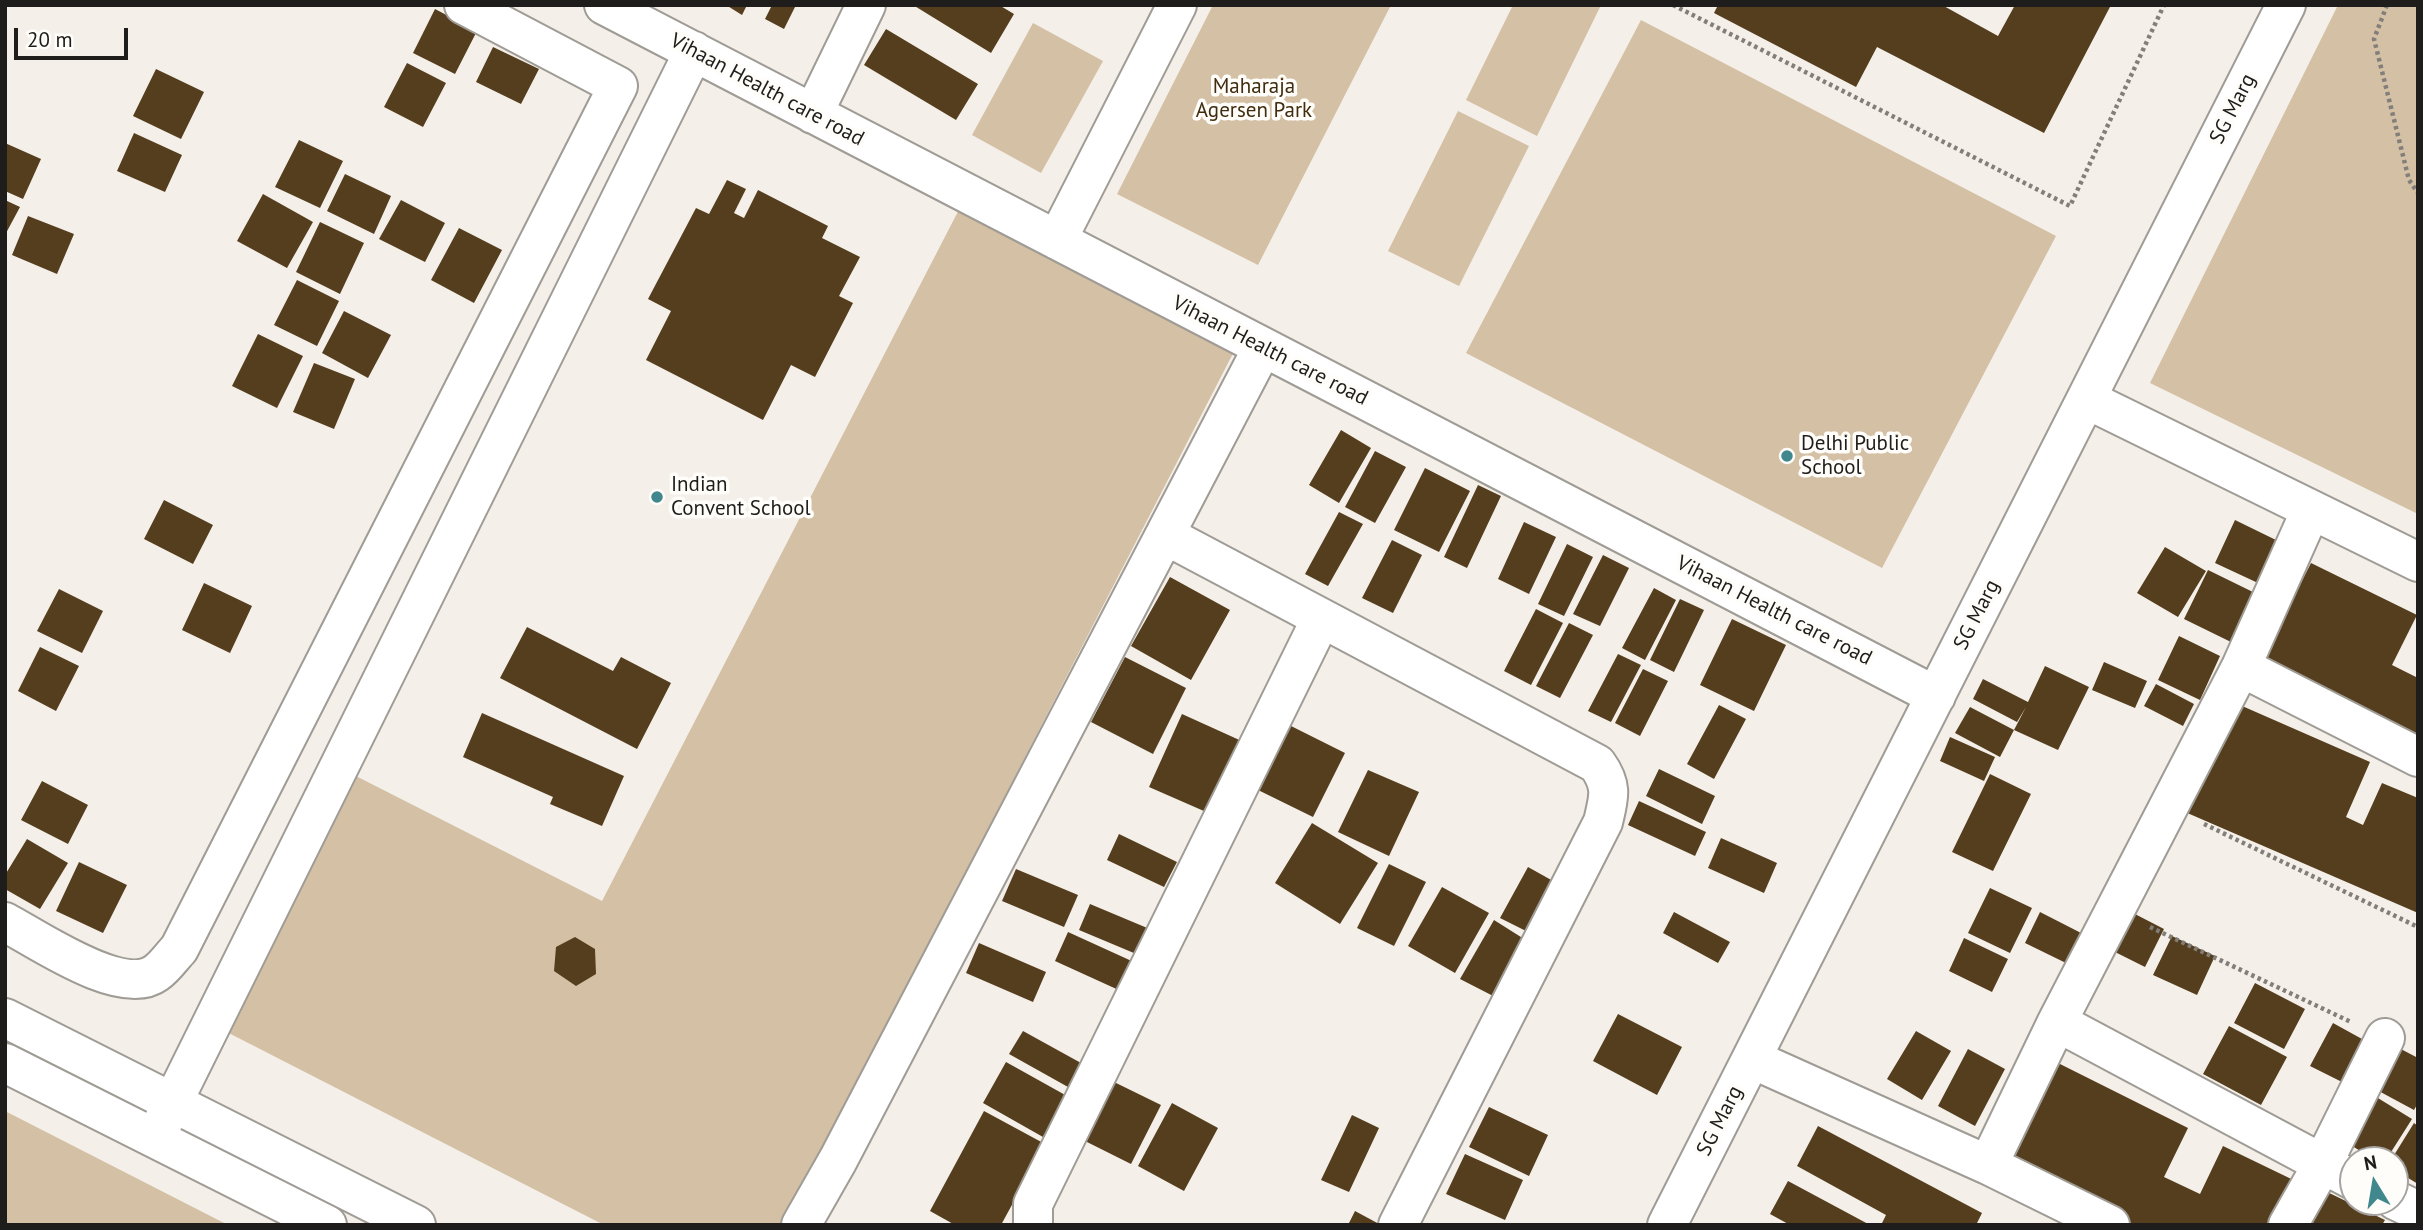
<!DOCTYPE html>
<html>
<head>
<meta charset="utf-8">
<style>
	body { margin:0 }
	#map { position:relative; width:2423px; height:1230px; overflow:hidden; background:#f4efe9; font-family:"PT Sans",sans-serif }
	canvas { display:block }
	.frame { position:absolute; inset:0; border:7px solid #1f1d1b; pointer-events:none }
	.north { position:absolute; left:2339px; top:1146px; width:70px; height:70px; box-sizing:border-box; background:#fffdfa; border:2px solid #a5a3a1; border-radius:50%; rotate:349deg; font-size:19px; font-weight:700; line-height:28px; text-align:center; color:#1f1d1b }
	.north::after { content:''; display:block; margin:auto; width:24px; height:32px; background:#40888d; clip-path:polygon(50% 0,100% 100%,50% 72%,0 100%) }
	.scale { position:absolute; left:14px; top:28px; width:114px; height:32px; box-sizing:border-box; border:4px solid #1f1d1b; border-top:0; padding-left:9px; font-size:21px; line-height:24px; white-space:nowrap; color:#1f1d1b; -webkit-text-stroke:5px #fffdfa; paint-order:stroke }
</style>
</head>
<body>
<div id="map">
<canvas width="2423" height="1230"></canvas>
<div class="frame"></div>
<div class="north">N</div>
<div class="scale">20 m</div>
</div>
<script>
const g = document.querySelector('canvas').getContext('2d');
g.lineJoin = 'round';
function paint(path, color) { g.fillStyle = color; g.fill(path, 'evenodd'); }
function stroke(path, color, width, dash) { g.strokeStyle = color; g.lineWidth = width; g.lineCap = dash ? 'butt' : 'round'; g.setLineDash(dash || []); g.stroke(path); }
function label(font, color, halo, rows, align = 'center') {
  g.font = font + ' "PT Sans",sans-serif'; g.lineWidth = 7; g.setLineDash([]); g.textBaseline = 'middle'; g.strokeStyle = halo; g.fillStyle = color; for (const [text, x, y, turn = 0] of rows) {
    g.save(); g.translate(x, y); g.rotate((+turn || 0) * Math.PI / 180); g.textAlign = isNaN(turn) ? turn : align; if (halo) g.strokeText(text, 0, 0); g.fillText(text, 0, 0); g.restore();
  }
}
paint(new Path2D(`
	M 1213,5 L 1391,5 L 1258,265 L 1117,194 Z
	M 1513,5 L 1601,5 L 1537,136 L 1466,100 Z
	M 2338,5 L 2418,5 L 2418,514 L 2150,383 Z
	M 1641,20 L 2056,236 L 1882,568 L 1466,353 Z
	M 1033,23 L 1103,61 L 1041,173 L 972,135 Z
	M 1458,111 L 1529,146 L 1459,286 L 1388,251 Z
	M 966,196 L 1242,336 L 784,1225 L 604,1225 L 215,1026 L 346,771 L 602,901 Z
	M 5,1111 L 228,1225 L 5,1225 Z`), '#d4c0a4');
paint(new Path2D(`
	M 726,5 L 747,5 L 742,15 Z
	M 772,5 L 796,5 L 784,29 L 765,19 Z
	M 913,5 L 999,5 L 1014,14 L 991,53 Z
	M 1718,5 L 1942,5 L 1998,36 L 2015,5 L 2111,5 L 2044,133 L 1877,47 L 1856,87 L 1714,13 Z
	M 435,9 L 477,31 L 455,74 L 413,53 Z
	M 886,29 L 978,84 L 956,120 L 864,65 Z
	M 493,47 L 539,69 L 521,104 L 476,82 Z
	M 407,63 L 446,83 L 423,127 L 384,107 Z
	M 156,69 L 204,92 L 181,139 L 133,116 Z
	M 134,133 L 182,155 L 165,192 L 117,171 Z
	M 299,140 L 343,161 L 320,208 L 275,187 Z
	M 5,143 L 41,159 L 23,199 L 5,191 Z
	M 345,174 L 391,196 L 374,234 L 327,211 Z
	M 727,180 L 746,189 L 734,213 L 744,218 L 758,190 L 828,226 L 822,238 L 860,257 L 839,296 L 853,303 L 815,377 L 791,365 L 763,420 L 646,360 L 671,311 L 648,299 L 696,208 L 709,214 Z
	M 263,194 L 313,222 L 287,268 L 237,241 Z
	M 5,200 L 20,207 L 5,235 Z
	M 401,200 L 445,223 L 425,262 L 379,239 Z
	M 28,216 L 74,234 L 57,274 L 12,255 Z
	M 320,222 L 364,243 L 340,294 L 296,272 Z
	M 459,228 L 502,250 L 474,303 L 431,280 Z
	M 297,280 L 339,301 L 317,346 L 274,325 Z
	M 344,311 L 391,335 L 368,378 L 322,353 Z
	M 258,334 L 303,356 L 277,408 L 232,386 Z
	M 314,363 L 355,379 L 334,429 L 293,412 Z
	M 1341,430 L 1371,448 L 1339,503 L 1309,485 Z
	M 1375,451 L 1406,467 L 1375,523 L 1345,507 Z
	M 1425,468 L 1470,491 L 1439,552 L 1394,530 Z
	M 1478,485 L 1501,496 L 1467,568 L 1444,557 Z
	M 164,500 L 213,525 L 193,564 L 144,539 Z
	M 1339,512 L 1363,524 L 1328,586 L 1305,574 Z
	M 2235,520 L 2278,541 L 2258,583 L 2215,563 Z
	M 1524,522 L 1556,537 L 1529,594 L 1498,579 Z
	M 1392,540 L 1422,555 L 1393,613 L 1362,598 Z
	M 1567,544 L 1593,557 L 1564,616 L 1538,604 Z
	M 2165,547 L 2206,571 L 2178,617 L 2137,593 Z
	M 1603,555 L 1629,568 L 1600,626 L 1573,614 Z
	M 2311,563 L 2417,615 L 2392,665 L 2418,678 L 2418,739 L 2261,661 Z
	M 2208,570 L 2257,594 L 2233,643 L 2184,619 Z
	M 1170,577 L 1230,610 L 1191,680 L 1131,646 Z
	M 204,583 L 252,606 L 230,653 L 182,630 Z
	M 1654,588 L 1676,600 L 1645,660 L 1622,648 Z
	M 59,589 L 103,611 L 82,653 L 37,631 Z
	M 1680,599 L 1704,610 L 1674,672 L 1650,660 Z
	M 1536,609 L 1563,623 L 1531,685 L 1504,671 Z
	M 1732,619 L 1786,645 L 1754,711 L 1700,685 Z
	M 1569,623 L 1593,635 L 1560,698 L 1536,686 Z
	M 527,627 L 613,671 L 621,657 L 671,683 L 637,749 L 500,678 Z
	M 2179,636 L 2220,656 L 2200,700 L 2158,680 Z
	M 40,647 L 79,666 L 56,711 L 18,691 Z
	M 1618,654 L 1641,665 L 1611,722 L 1588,711 Z
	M 1125,657 L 1186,688 L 1153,754 L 1091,722 Z
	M 2104,662 L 2147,681 L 2135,708 L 2092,690 Z
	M 2045,666 L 2089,687 L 2058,750 L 2014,730 L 2026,707 L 2017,722 L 1973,699 L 1983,679 L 2028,702 Z
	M 1643,669 L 1668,681 L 1640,736 L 1615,723 Z
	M 2156,684 L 2194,704 L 2183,726 L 2144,706 Z
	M 2233,702 L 2370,762 L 2346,817 L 2363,825 L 2382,783 L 2418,798 L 2418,913 L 2185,812 Z
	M 1719,705 L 1746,719 L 1714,779 L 1687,764 Z
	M 1970,707 L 2014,730 L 2000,757 L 1955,733 Z
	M 482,713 L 624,776 L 602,826 L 550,804 L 553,797 L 463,757 Z
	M 1182,714 L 1246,743 L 1213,815 L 1149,787 Z
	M 1287,724 L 1345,753 L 1313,817 L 1256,789 Z
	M 1950,737 L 1995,757 L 1984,781 L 1940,761 Z
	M 1659,769 L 1715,796 L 1702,824 L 1646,796 Z
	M 1368,770 L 1419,792 L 1389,856 L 1338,832 Z
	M 1990,774 L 2031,794 L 1993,871 L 1952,852 Z
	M 42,781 L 88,805 L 68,844 L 21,820 Z
	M 1639,801 L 1706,832 L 1695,856 L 1628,825 Z
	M 1312,823 L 1378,863 L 1340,924 L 1275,883 Z
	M 1119,834 L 1177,862 L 1164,887 L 1107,860 Z
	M 1721,838 L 1777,863 L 1764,893 L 1708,868 Z
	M 27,839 L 68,863 L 40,909 L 5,889 L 5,875 Z
	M 79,862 L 127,885 L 103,933 L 56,911 Z
	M 1389,864 L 1426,882 L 1394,946 L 1357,928 Z
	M 1528,867 L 1553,881 L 1526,931 L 1500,918 Z
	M 1016,869 L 1078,895 L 1064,927 L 1002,901 Z
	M 1442,887 L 1489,913 L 1455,973 L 1408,946 Z
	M 1990,888 L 2032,908 L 2010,953 L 1968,933 Z
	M 1090,904 L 1152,930 L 1141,956 L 1079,930 Z
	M 1674,912 L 1730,942 L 1718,963 L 1663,933 Z
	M 2040,912 L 2083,934 L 2068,964 L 2025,943 Z
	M 2133,913 L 2164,929 L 2145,967 L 2113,951 Z
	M 1494,920 L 1532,944 L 1499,999 L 1460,979 Z
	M 1068,932 L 1136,963 L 1123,992 L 1055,961 Z
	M 2172,936 L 2215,956 L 2197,995 L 2153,975 Z
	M 575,937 L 595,949 L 596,974 L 576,986 L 554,971 L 556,947 Z
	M 1964,938 L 2008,959 L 1992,992 L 1949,971 Z
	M 979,943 L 1046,972 L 1033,1002 L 966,973 Z
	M 2255,983 L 2305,1009 L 2284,1049 L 2234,1023 Z
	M 1618,1014 L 1682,1047 L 1657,1095 L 1593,1061 Z
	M 2333,1023 L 2382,1050 L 2360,1091 L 2310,1066 Z
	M 2229,1026 L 2287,1057 L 2261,1105 L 2203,1074 Z
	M 1023,1031 L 1081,1063 L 1068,1087 L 1009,1054 Z
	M 1916,1031 L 1951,1051 L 1922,1100 L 1887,1079 Z
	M 2397,1047 L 2418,1058 L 2418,1103 L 2414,1110 L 2375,1089 Z
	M 1968,1049 L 2005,1069 L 1975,1126 L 1938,1106 Z
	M 1006,1062 L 1067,1096 L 1043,1137 L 983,1103 Z
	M 2056,1062 L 2188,1128 L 2164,1177 L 2200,1194 L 2223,1146 L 2312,1189 L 2294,1225 L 2135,1225 L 2007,1161 Z
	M 1112,1081 L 1161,1105 L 1131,1164 L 1083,1140 Z
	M 2373,1095 L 2412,1119 L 2386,1160 L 2375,1160 L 2344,1141 Z
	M 1172,1103 L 1218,1128 L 1184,1191 L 1138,1166 Z
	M 1489,1107 L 1548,1135 L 1529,1176 L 1469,1147 Z
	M 984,1111 L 1045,1144 L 1001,1225 L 955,1225 L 930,1211 Z
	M 1352,1115 L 1379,1128 L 1349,1192 L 1321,1180 Z
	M 2414,1123 L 2418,1126 L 2418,1184 L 2395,1170 L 2395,1160 L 2391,1160 Z
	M 1818,1126 L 1982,1213 L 1976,1225 L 1881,1225 L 1886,1215 L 1797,1166 Z
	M 1465,1154 L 1523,1180 L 1505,1220 L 1446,1194 Z
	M 1788,1181 L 1870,1225 L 1790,1225 L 1770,1214 Z
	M 2321,1189 L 2385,1220 L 2382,1225 L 2303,1225 Z
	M 1355,1211 L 1381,1225 L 1348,1225 Z`), '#553e1d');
const minor = new Path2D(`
	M 604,5 L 1936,696
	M 813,114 L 866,5
	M 1057,240 L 1177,5
	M 2086,399 L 2418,562
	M 1165,535 L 1597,764 C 1613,786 1609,797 1603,822 L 1398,1225
	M 2241,667 L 2418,757
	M 5,922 C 37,939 122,998 156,973 C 165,967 172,956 179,949 L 618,86 L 464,5
	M 5,1018 L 416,1225
	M 2057,1022 L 2353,1180
	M 1752,1059 L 1988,1165 L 2110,1225
	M 5,1063 L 327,1225
	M 155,1138 L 694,51
	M 1988,1165 L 2057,1022 L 2241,667 L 2311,510
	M 2395,1200 L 2418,1211
	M 801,1225 L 838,1160 L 1263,347
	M 1033,1225 L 1033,1204 L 1321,619
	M 1667,1225 L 2286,5
	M 2288,1225 L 2322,1165 L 2385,1038`);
stroke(minor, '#9f9b95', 42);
stroke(new Path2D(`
	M 1673,5 L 2070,206 L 2164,5
	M 2387,5 L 2374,39 L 2409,180 L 2418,193
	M 2204,824 L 2418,927
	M 2150,927 L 2351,1022`), '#827e7a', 4.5, [3.5, 3.5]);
stroke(minor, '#fff', 38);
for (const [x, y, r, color] of [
	[1787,456,7,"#40888d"],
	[657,497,7,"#40888d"]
]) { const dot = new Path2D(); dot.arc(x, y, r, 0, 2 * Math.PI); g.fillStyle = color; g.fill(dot); stroke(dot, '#fffdfa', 2.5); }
label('21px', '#402c0e', '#fffdfa', [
	["Maharaja",1254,87],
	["Agersen Park",1254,111]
]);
label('21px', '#1f1d1b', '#fffdfa', [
	["Vihaan Health care road",767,90,28],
	["SG Marg",2233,109,-63],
	["Vihaan Health care road",1270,351,27],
	["Vihaan Health care road",1774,611,27],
	["SG Marg",1977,615,-63],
	["SG Marg",1720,1121,-63]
]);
label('21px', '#1f1d1b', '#fffdfa', [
	["Delhi Public",1801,444],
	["School",1801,468],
	["Indian",671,485],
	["Convent School",671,509]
], 'left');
</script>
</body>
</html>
